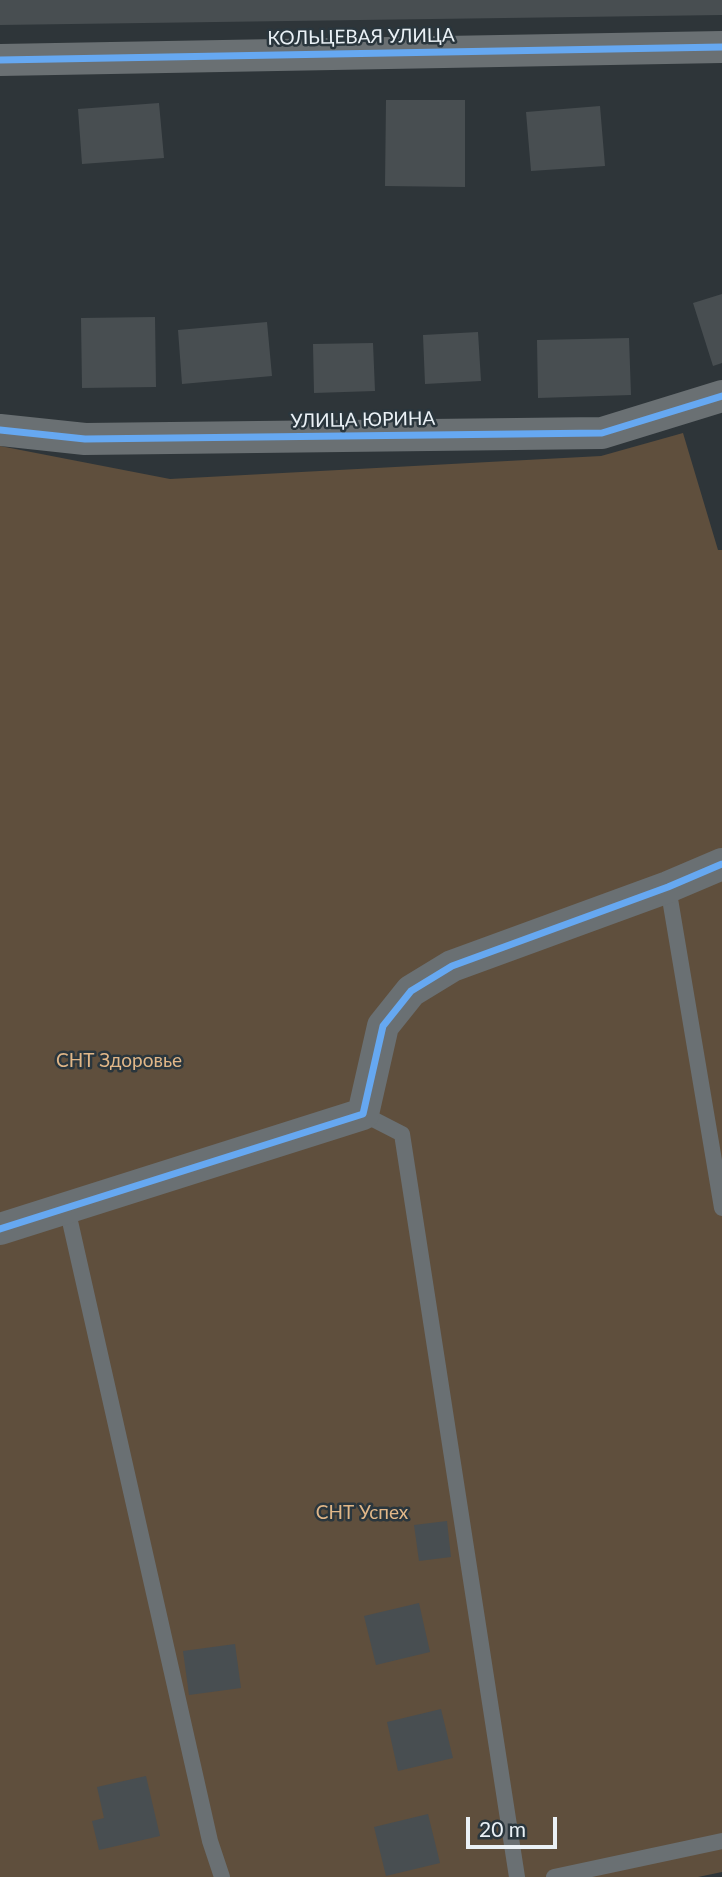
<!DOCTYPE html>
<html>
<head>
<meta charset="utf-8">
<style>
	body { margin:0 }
	#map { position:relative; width:722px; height:1877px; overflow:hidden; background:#2e3539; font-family:Lato,sans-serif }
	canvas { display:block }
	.scale { position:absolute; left:466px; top:1817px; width:91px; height:32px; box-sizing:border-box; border:4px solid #eaf1f6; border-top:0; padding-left:9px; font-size:21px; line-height:24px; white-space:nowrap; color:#eaf1f6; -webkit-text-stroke:5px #2a363d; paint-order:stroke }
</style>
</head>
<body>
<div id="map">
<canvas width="722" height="1877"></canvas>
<div class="scale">20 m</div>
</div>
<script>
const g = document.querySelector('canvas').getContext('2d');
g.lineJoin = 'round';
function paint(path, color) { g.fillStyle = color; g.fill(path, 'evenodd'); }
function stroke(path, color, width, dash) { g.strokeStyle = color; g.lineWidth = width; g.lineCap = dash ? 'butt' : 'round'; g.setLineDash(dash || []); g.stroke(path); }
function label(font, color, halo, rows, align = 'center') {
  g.font = font + ' Lato,sans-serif'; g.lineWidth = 5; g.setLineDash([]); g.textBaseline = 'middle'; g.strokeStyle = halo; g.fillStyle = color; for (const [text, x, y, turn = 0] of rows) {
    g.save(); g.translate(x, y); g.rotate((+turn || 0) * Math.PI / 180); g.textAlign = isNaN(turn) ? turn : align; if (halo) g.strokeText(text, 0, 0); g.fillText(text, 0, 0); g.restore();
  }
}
paint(new Path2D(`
	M 683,433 L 718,550 L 722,550 L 722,1872 L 698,1877 L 0,1877 L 0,446 L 170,479 L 601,456 Z`), '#5f4f3d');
paint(new Path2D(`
	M 0,0 L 722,0 L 722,15 L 0,25 Z
	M 386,100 L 465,100 L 465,187 L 385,186 Z
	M 159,103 L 164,158 L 82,164 L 78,109 Z
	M 600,106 L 605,166 L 531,171 L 526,112 Z
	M 722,294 L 722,363 L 713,366 L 693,303 Z
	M 155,317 L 156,387 L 82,388 L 81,318 Z
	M 267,322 L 272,376 L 182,384 L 178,330 Z
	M 478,332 L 481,381 L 425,384 L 423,335 Z
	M 629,338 L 631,395 L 538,398 L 537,340 Z
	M 373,343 L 375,391 L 314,393 L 313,344 Z
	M 447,1521 L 451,1557 L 419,1561 L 414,1525 Z
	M 419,1603 L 430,1652 L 376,1665 L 364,1616 Z
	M 235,1644 L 241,1688 L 189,1695 L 183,1651 Z
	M 441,1709 L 453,1758 L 398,1771 L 387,1722 Z
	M 146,1776 L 160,1836 L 99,1850 L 92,1821 L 104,1818 L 97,1787 Z
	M 428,1814 L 440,1863 L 386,1876 L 374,1827 Z`), '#484e51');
stroke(new Path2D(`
	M 668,887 L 722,1208
	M 363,1114 L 402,1134 L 517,1877
	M 67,1208 L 210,1841 L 222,1877
	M 554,1877 L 722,1841`), '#6a7073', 16);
stroke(new Path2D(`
	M 0,60 L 722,47
	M 0,430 L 85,439 L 602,433 L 722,396
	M 0,1229 L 363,1114 L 383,1026 L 411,991 L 452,966 L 668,887 L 722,864`), '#6a7073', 32);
stroke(new Path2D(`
	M 0,60 L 722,47
	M 0,430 L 85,439 L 602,433 L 722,396
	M 0,1229 L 363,1114 L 383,1026 L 411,991 L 452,966 L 668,887 L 722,864`), '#66a8f1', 7);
label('19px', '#eaf1f6', '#2a363d', [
	["КОЛЬЦЕВАЯ УЛИЦА",361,37,-1],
	["УЛИЦА ЮРИНА",363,420,-1]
]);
label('19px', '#e1b788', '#2a363d', [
	["СНТ Здоровье",119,1061],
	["СНТ Успех",362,1513]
]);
</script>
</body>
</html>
